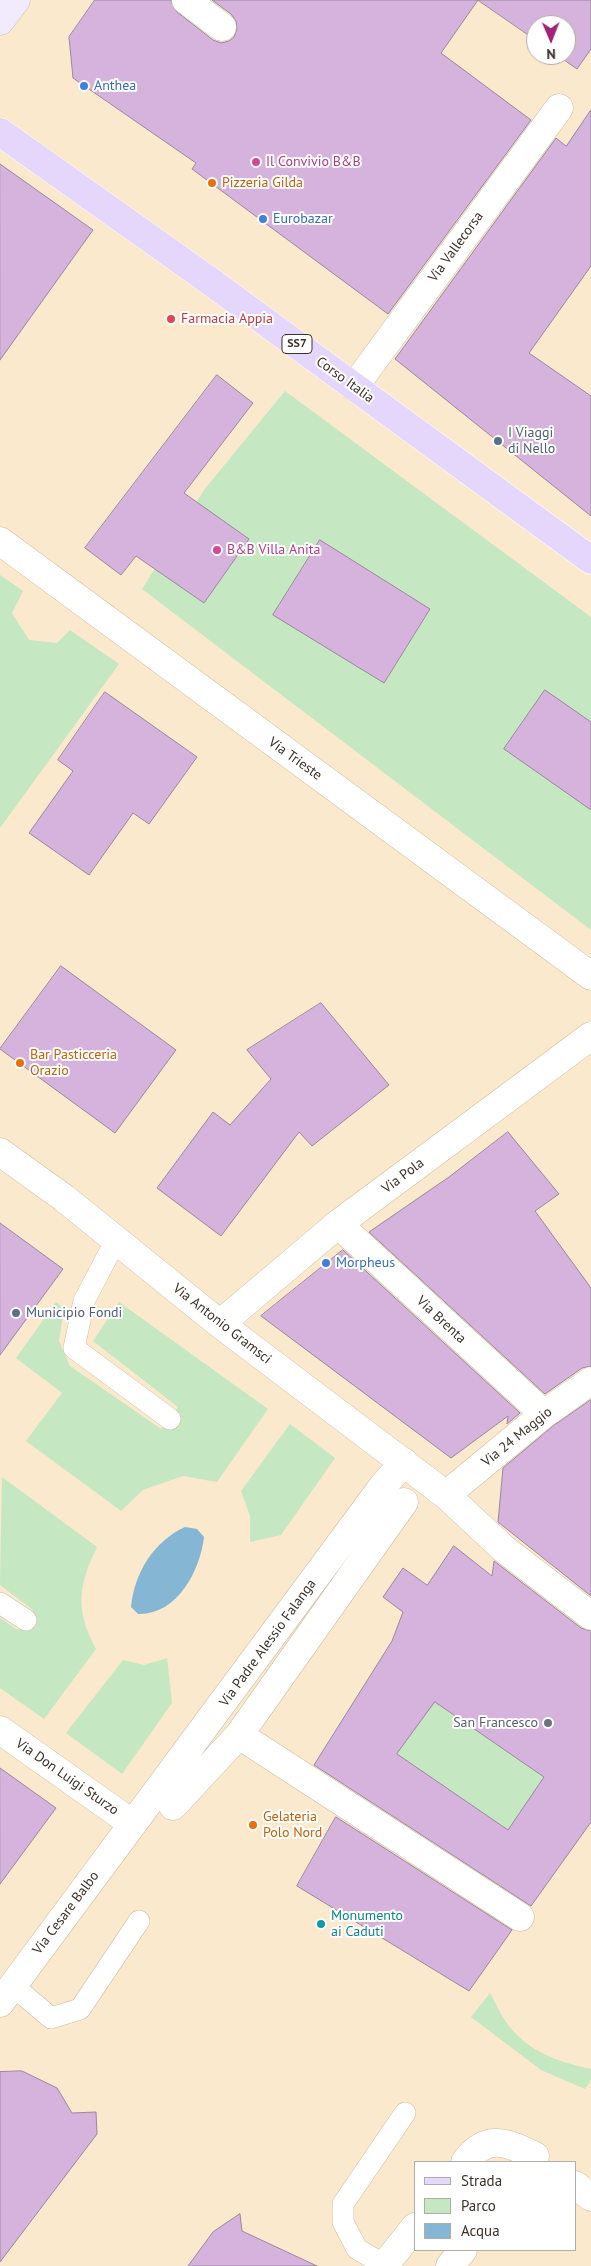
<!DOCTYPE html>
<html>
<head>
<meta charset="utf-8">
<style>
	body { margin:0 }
	#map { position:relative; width:591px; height:2266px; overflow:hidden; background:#fae9cd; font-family:"PT Sans",sans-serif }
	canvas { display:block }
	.legend { position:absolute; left:414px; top:2161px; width:162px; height:90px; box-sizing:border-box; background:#fff; border:1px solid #b0ada9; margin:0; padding:6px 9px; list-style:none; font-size:15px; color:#393228 }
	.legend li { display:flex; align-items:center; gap:10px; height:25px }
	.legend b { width:25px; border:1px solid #b0ada9 }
	.north { position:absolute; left:526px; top:15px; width:50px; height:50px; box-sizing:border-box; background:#fff; border:1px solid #b0ada9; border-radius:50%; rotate:179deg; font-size:14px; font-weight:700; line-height:20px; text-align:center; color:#393228 }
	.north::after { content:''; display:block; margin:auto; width:18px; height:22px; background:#a02479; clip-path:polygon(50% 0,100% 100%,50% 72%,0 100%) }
</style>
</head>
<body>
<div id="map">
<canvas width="591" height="2266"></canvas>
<ul class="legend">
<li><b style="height:6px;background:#e5d6fb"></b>Strada</li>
<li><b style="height:14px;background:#c5e7c2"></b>Parco</li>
<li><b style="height:14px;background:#85b6d4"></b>Acqua</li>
</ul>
<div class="north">N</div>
</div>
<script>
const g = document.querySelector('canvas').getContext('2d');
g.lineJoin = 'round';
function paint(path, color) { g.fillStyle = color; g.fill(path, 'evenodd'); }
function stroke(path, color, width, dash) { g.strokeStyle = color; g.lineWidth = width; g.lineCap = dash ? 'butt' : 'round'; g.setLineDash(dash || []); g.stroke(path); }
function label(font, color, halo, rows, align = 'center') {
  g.font = font + ' "PT Sans",sans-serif'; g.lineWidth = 4; g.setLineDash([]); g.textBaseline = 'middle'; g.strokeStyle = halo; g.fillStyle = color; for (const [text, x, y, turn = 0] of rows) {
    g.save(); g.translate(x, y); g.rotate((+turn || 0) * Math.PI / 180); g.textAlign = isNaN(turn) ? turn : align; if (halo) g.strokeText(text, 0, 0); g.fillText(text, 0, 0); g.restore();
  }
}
paint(new Path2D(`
	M 285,391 L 591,617 L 591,930 L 142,589 L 204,490 ZM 204,508 L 249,539 L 204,603 L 159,571 ZM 320,540 L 430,609 L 384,683 L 274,614 Z
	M 0,575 L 23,591 L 12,613 L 29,640 L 57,643 L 70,630 L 119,664 L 0,828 Z
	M 56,1302 L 64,1308 L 59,1341 L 70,1366 L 161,1429 L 178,1407 L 93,1341 L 119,1302 L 268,1409 L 217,1482 L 183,1476 L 143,1490 L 121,1511 L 26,1441 L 62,1393 L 16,1358 Z
	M 290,1424 L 335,1458 L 281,1535 L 250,1542 L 250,1516 L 241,1491 Z
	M 2,1477 L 97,1547 C 78,1586 75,1610 96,1649 L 44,1719 L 0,1688 L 0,1618 L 18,1630 L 33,1610 L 0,1585 Z
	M 167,1658 L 172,1703 L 122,1774 L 66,1733 L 123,1660 L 144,1665 Z
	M 435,1702 L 544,1777 L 508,1830 L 397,1754 Z
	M 490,1993 C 497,2006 504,2022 515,2033 C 535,2054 563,2063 591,2069 L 591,2080 L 585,2089 L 541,2070 L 471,2017 Z`), '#c5e7c2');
paint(new Path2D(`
	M 185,1527 L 197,1529 L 204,1537 C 200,1571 177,1615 138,1614 L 131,1607 C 134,1573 154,1541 185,1527 Z`), '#85b6d4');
const building = new Path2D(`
	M 95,0 L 171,0 L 177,12 L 213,40 L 221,43 L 229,41 L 234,37 L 237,29 L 236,21 L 231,14 L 212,0 L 478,0 L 441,53 L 531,120 L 388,314 L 192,169 L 196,163 L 73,78 L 69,37 Z
	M 478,0 L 591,0 L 591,49 L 577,69 L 557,55 L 566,55 L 566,25 L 536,25 L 536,40 Z
	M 591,110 L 591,266 L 529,353 L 591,396 L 591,516 L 395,359 L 556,138 L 566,146 Z
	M 0,164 L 93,230 L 0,360 Z
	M 217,375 L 253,403 L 184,493 L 249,539 L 204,603 L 136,556 L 121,575 L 85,548 Z
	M 320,540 L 430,609 L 384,683 L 273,615 Z
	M 545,690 L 591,722 L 591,810 L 504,749 Z
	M 105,692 L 197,757 L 149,824 L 133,813 L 89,875 L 29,833 L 73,771 L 58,760 Z
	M 61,966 L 176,1050 L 115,1133 L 0,1049 Z
	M 321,1003 L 389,1085 L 312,1146 L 299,1132 L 221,1236 L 157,1188 L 213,1112 L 230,1125 L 271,1079 L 247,1050 Z
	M 508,1132 L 559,1194 L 535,1211 L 591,1288 L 591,1366 L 582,1368 L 545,1394 L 369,1232 L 449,1177 Z
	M 0,1223 L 63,1269 L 0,1355 Z
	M 343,1250 L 520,1413 L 507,1424 L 508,1416 L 451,1458 L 261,1316 Z
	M 591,1400 L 591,1596 L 498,1522 L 503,1468 L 553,1426 Z
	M 454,1546 L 492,1576 L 494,1561 L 581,1628 L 591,1631 L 591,1822 L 531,1906 L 314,1765 L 392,1641 L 403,1612 L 383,1597 L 403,1568 L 427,1585 ZM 435,1702 L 544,1777 L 508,1830 L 397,1754 Z
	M 0,1768 L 56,1808 L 0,1884 Z
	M 336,1817 L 512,1930 L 469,1991 L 297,1886 Z
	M 22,2071 L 57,2088 L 72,2113 L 96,2112 L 97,2134 L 0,2262 L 0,2072 Z
	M 240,2214 L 242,2231 L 317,2266 L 188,2266 L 213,2232 Z`);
paint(building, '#d5b3dc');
stroke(building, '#9a879f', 1);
const lane = new Path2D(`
	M 116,1240 L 84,1301 L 74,1348 L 170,1419
	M 0,1603 L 26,1620
	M 12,1985 L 51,2018 L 80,2009 L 139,1921
	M 385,2265 L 357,2249 L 343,2222 L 343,2204 L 405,2113`);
const street = new Path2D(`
	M 186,0 L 222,27
	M 354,387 L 559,108
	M 0,541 L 591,976
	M 0,1152 L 64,1198 L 220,1324 L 446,1495 L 504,1549 L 591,1616
	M 338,1224 L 544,1414
	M 220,1324 L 338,1224 L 591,1036
	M 446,1495 L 544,1414 L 591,1381
	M 0,1730 L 133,1824
	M 239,1735 L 520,1917
	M 173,1806 L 239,1735 L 404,1502
	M 0,2003 L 383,1486 L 404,1462
	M 465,2162 C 487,2133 507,2142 535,2156 L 530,2162
	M 575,2185 L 591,2197
	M 384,2266 L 415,2227
	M 450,2266 L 463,2250`);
const secondary = new Path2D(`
	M 0,21 L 16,0`);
const primary = new Path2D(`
	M 0,132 L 207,279 L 591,560`);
stroke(lane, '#cdbca1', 22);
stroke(street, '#cdbca1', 29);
stroke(secondary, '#cdbca1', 29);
stroke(primary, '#fff', 29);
stroke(lane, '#fff', 21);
stroke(street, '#fff', 28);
stroke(secondary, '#f2ebfd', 28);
stroke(primary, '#e5d6fb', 28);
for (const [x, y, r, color] of [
	[84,86,5,"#3f7fe0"],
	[256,162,5,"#d1479c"],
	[212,183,5,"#e8710a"],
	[263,219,5,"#3f7fe0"],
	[171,319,5,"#e0444e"],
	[498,441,5,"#5c6f8a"],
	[217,550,5,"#d1479c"],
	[20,1063,5,"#e8710a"],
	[326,1263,5,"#3f7fe0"],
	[16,1313,5,"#5c6f8a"],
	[548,1723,5,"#6b7280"],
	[253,1825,5,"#e8710a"],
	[321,1924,5,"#0f9aa8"]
]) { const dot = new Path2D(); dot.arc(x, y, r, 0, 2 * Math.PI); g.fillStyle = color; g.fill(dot); stroke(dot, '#fff', 2); }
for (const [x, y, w] of [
	[297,344,30]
]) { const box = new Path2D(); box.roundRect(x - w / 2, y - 9.5, w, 19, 4); g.fillStyle = '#fff'; g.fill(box); stroke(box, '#393228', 1); }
label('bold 12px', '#393228', null, [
	["SS7",297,344]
]);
label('14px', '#366cbe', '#fff', [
	["Anthea",94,86],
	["Eurobazar",273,219],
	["Morpheus",336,1263]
], 'left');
label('14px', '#b23c85', '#fff', [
	["Il Convivio B&B",266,162],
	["B&B Villa Anita",227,550]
], 'left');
label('14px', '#c56008', '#fff', [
	["Pizzeria Gilda",222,183],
	["Bar Pasticceria",30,1055],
	["Orazio",30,1071],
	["Gelateria",263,1817],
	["Polo Nord",263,1833]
], 'left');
label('14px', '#393228', '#fff', [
	["Via Vallecorsa",456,247,-54],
	["Corso Italia",345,380,36],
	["Via Trieste",295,759,36],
	["Via Pola",403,1176,-37],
	["Via Brenta",441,1320,43],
	["Via Antonio Gramsci",222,1324,38],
	["Via 24 Maggio",517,1437,-39],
	["Via Padre Alessio Falanga",268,1643,-54],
	["Via Don Luigi Sturzo",67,1777,35],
	["Via Cesare Balbo",66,1913,-53]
]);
label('14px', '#be3a42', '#fff', [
	["Farmacia Appia",181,319]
], 'left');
label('14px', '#4e5e75', '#fff', [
	["I Viaggi",508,433],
	["di Nello",508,449],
	["Municipio Fondi",26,1313]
], 'left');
label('14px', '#5b616d', '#fff', [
	["San Francesco",538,1723]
], 'right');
label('14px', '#0d838f', '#fff', [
	["Monumento",331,1916],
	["ai Caduti",331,1932]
], 'left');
</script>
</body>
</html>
